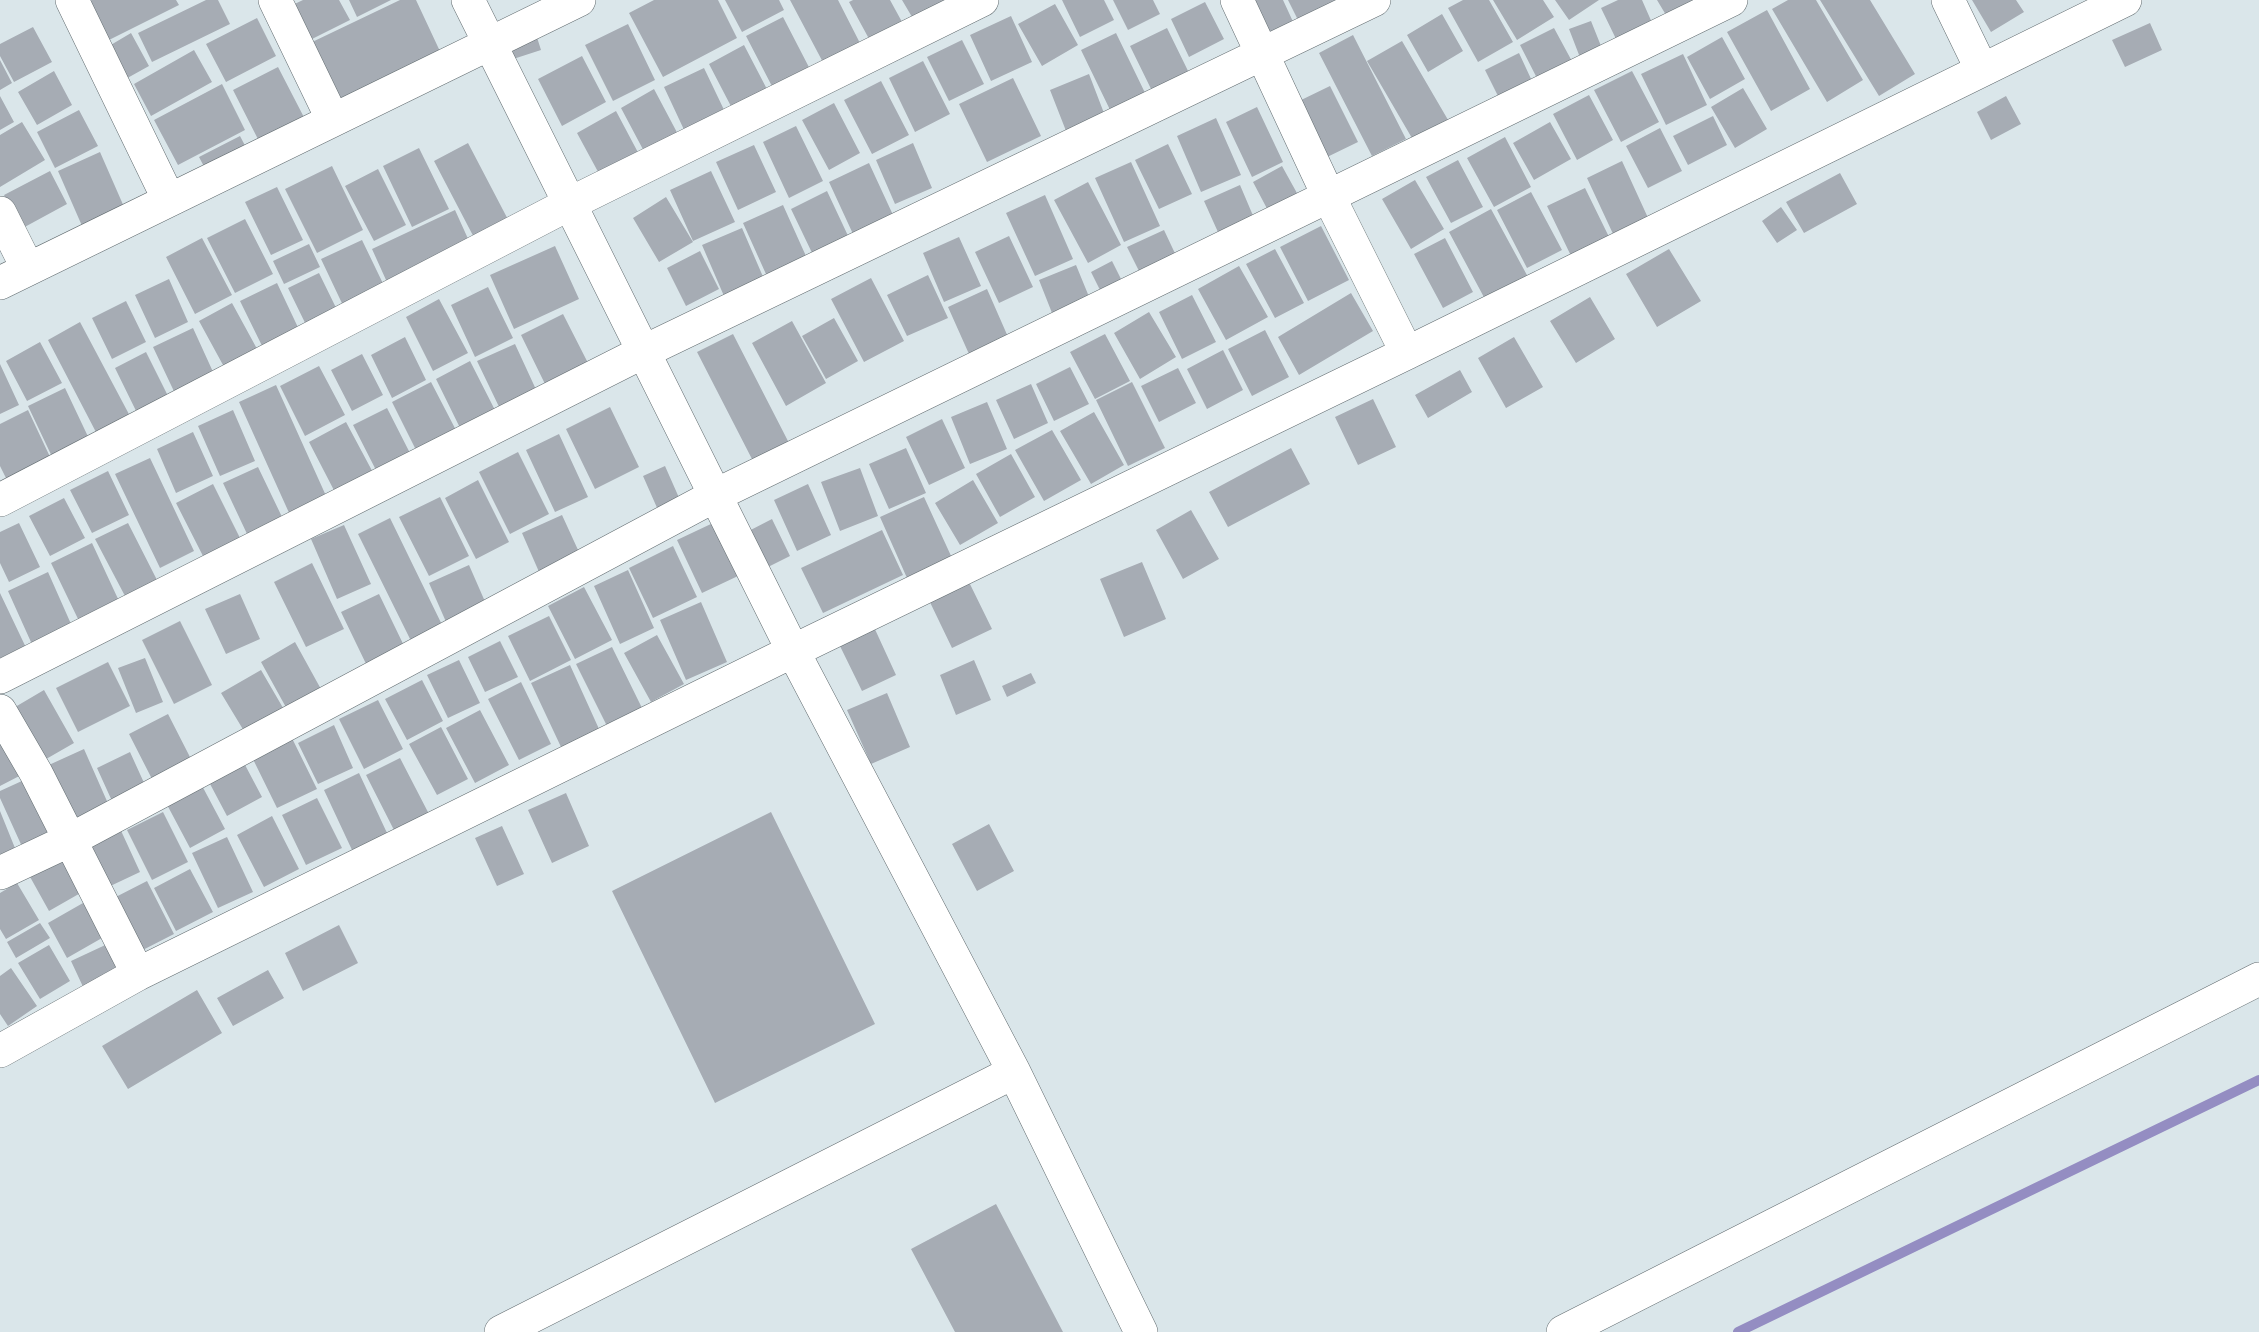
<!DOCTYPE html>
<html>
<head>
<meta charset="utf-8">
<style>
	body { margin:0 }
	canvas { display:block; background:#dae6ea }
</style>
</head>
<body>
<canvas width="2259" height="1332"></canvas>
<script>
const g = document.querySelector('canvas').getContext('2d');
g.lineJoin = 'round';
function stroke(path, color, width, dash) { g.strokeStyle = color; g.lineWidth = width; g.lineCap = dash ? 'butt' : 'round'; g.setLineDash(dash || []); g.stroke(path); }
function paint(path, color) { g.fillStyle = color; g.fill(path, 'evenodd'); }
stroke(new Path2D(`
	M 1738,1332 L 2259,1080`), '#948dc2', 10);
paint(new Path2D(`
	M 92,0 L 176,0 L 179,5 L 105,42 L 86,3 Z
	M 206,0 L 218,0 L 230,24 L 152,62 L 138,33 Z
	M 303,0 L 339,0 L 350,20 L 300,45 L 282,10 Z
	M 349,0 L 391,0 L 357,17 Z
	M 400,0 L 416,0 L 445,62 L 340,112 L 308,44 Z
	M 654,0 L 718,0 L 737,38 L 663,77 L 629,13 Z
	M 725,0 L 779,0 L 784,10 L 742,32 Z
	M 790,0 L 838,0 L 863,49 L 826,68 Z
	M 853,0 L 890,0 L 907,31 L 874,48 L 849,2 Z
	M 902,0 L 945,0 L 915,22 Z
	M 1062,0 L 1104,0 L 1114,20 L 1080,37 Z
	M 1113,0 L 1153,0 L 1160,14 L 1128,30 Z
	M 1239,0 L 1283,0 L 1295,26 L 1259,42 Z
	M 1288,0 L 1335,0 L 1336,2 L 1298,20 Z
	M 1463,0 L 1489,0 L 1513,42 L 1478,62 L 1448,8 Z
	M 1493,0 L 1543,0 L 1554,17 L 1517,40 Z
	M 1555,0 L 1599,0 L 1569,20 Z
	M 1618,0 L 1642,0 L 1653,25 L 1617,41 L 1601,8 Z
	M 1657,0 L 1698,0 L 1669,20 Z
	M 1788,0 L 1816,0 L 1863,80 L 1827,102 L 1772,9 Z
	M 1820,0 L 1870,0 L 1915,74 L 1879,96 Z
	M 1972,0 L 2016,0 L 2024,12 L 1991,32 Z
	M 1205,2 L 1224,39 L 1189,57 L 1171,19 Z
	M 1055,4 L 1078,45 L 1042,66 L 1018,24 Z
	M 1767,10 L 1810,89 L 1771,111 L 1727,32 Z
	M 1442,14 L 1463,51 L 1428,72 L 1407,35 Z
	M 1011,16 L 1032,62 L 991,81 L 970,35 Z
	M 783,17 L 813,75 L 776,94 L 746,36 Z
	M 257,18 L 276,56 L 226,82 L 206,44 Z
	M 1591,21 L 1603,51 L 1581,60 L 1569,29 Z
	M 2150,23 L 2162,50 L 2125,67 L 2112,40 Z
	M 628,24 L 655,80 L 613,101 L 585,45 Z
	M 33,27 L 52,62 L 14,82 L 0,56 L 0,44 Z
	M 534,28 L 541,50 L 504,62 L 497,41 Z
	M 1167,28 L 1191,77 L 1154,95 L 1130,46 Z
	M 1554,28 L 1574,65 L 1540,84 L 1520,45 Z
	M 131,33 L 149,66 L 122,81 L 104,49 Z
	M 1116,33 L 1148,99 L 1113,116 L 1081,50 Z
	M 1353,35 L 1406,139 L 1372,156 L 1319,53 Z
	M 1722,37 L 1745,79 L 1710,99 L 1687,57 Z
	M 962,40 L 984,84 L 949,101 L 927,57 Z
	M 1402,41 L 1451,125 L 1416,145 L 1367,61 Z
	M 744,45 L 770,95 L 735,114 L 709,64 Z
	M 194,50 L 212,82 L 151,116 L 134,84 Z
	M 1519,53 L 1532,81 L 1499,98 L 1485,70 Z
	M 1683,54 L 1707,105 L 1666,125 L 1641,74 Z
	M 582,56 L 606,102 L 562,126 L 538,79 Z
	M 0,60 L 12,83 L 0,90 Z
	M 923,61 L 950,114 L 915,132 L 889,78 Z
	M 278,67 L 309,127 L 264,151 L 233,90 Z
	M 704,68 L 726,114 L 686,134 L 664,87 Z
	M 54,71 L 72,105 L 37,125 L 18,92 Z
	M 1632,71 L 1659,122 L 1621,142 L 1594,90 Z
	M 1089,74 L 1107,121 L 1068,136 L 1050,90 Z
	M 1013,78 L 1041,136 L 987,162 L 959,104 Z
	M 881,81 L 909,135 L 872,154 L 844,100 Z
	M 222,84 L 245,130 L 178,165 L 154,120 Z
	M 1330,86 L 1358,142 L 1323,159 L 1295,103 Z
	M 1743,88 L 1767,129 L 1735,148 L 1711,107 Z
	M 654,89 L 681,140 L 647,157 L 621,108 Z
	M 1589,95 L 1613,140 L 1577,160 L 1553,114 Z
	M 0,96 L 14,122 L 0,130 Z
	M 2006,96 L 2021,124 L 1991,140 L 1977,112 Z
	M 834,103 L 860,153 L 829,170 L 802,120 Z
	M 1257,107 L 1283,162 L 1252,177 L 1226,122 Z
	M 79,110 L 98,146 L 55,168 L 37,132 Z
	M 616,111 L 642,160 L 603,181 L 577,133 Z
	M 1713,116 L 1727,145 L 1688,165 L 1673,136 Z
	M 1216,118 L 1241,175 L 1201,192 L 1177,136 Z
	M 22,122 L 45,160 L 0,187 L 0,135 Z
	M 1550,122 L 1571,159 L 1534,180 L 1513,143 Z
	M 796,126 L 823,181 L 789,198 L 763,142 Z
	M 1660,128 L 1682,171 L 1648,188 L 1626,146 Z
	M 240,136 L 251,157 L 210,178 L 199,157 Z
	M 1505,137 L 1531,187 L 1494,207 L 1467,158 Z
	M 468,143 L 514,231 L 480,249 L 434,161 Z
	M 913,143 L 932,188 L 895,204 L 876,160 Z
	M 1168,144 L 1192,194 L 1159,209 L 1135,160 Z
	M 754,145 L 776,192 L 738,210 L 716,162 Z
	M 419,148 L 449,209 L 412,227 L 383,166 Z
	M 100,152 L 128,216 L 86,235 L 58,171 Z
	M 1458,160 L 1483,207 L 1451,223 L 1426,177 Z
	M 1622,161 L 1649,220 L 1614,236 L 1587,178 Z
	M 1131,162 L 1160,226 L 1124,242 L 1095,178 Z
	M 869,163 L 893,215 L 853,234 L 829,182 Z
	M 332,166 L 363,230 L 317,253 L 285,189 Z
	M 1282,166 L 1303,204 L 1273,220 L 1253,182 Z
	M 378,169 L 406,225 L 374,241 L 345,186 Z
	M 50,171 L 67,204 L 21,229 L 4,195 Z
	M 711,171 L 735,222 L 693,241 L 670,190 Z
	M 1840,173 L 1857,204 L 1804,233 L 1786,202 Z
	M 1415,180 L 1444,229 L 1411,249 L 1382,199 Z
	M 1088,182 L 1121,245 L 1088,263 L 1054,200 Z
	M 1240,185 L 1257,225 L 1222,241 L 1204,201 Z
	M 277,187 L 303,240 L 271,255 L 245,202 Z
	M 1585,188 L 1611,241 L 1573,260 L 1547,206 Z
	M 827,191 L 850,240 L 814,257 L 791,209 Z
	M 1531,192 L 1562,250 L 1527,268 L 1497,210 Z
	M 1045,195 L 1073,259 L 1035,276 L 1006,213 Z
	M 666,197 L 693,242 L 659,262 L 633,218 Z
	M 783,205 L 810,265 L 770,283 L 743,223 Z
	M 1781,207 L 1797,230 L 1777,243 L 1762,221 Z
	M 1491,209 L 1528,277 L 1486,301 L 1449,232 Z
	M 455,210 L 474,252 L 391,291 L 372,249 Z
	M 245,219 L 273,274 L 235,293 L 207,238 Z
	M 1321,226 L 1349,280 L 1308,301 L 1280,247 Z
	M 742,228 L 767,286 L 727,303 L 702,245 Z
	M 1164,230 L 1180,264 L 1144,281 L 1127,247 Z
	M 1009,236 L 1033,287 L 999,303 L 975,252 Z
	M 959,237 L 981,286 L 944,302 L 923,253 Z
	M 202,238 L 232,295 L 195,314 L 166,257 Z
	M 1445,238 L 1473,292 L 1443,308 L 1414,254 Z
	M 362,240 L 389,296 L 348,316 L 321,259 Z
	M 309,244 L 320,267 L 284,284 L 273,261 Z
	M 555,246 L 579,299 L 514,329 L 490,275 Z
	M 1275,249 L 1304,303 L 1275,318 L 1246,264 Z
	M 1669,249 L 1701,301 L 1657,327 L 1626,274 Z
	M 700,251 L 719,289 L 686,306 L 667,268 Z
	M 1112,261 L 1125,287 L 1104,298 L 1091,272 Z
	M 1076,265 L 1092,304 L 1054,318 L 1039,280 Z
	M 1239,266 L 1268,317 L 1226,340 L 1198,289 Z
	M 319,273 L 342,320 L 311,335 L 288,288 Z
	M 928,275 L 948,318 L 907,336 L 887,295 Z
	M 871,278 L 904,341 L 864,362 L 831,299 Z
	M 169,279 L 188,322 L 155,338 L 135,295 Z
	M 277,283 L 303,338 L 267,356 L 240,301 Z
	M 488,287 L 513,338 L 475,357 L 451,305 Z
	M 987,289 L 1012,346 L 973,363 L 948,307 Z
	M 1351,293 L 1373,331 L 1299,375 L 1278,337 Z
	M 1192,295 L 1216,342 L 1182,359 L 1159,312 Z
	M 1590,297 L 1615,339 L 1576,363 L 1550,321 Z
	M 439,299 L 468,353 L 433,371 L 406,317 Z
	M 126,301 L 146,342 L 112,359 L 92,318 Z
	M 232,303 L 262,358 L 229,376 L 199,321 Z
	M 1149,312 L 1176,357 L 1140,379 L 1114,333 Z
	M 563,314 L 589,365 L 546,386 L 521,335 Z
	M 834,318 L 858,361 L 826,379 L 802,336 Z
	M 792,321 L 826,383 L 786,406 L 752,343 Z
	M 80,322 L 131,418 L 98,436 L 48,340 Z
	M 193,328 L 219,385 L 180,404 L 153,347 Z
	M 1265,330 L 1289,377 L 1252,396 L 1228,349 Z
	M 733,334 L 789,443 L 753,461 L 697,352 Z
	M 1105,334 L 1130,381 L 1095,399 L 1070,352 Z
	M 405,337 L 426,380 L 392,398 L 371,355 Z
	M 1514,337 L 1543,387 L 1506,408 L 1478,358 Z
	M 40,342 L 62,383 L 27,401 L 6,361 Z
	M 515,344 L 539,396 L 502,413 L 477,361 Z
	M 1223,350 L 1243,390 L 1207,409 L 1187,369 Z
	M 146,352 L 172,404 L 140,419 L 115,368 Z
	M 362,354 L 383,395 L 352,411 L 331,370 Z
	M 470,361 L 499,418 L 464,436 L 436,379 Z
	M 0,364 L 19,405 L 0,414 Z
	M 319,366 L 345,415 L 305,436 L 280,386 Z
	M 1070,367 L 1089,404 L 1054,421 L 1036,384 Z
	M 1178,368 L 1196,403 L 1159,422 L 1141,386 Z
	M 1460,370 L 1472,392 L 1428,418 L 1415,395 Z
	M 431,382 L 459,436 L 419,456 L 392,402 Z
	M 1132,382 L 1165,448 L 1128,466 L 1096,400 Z
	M 1031,384 L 1048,423 L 1014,439 L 996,400 Z
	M 276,385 L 327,498 L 290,515 L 239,402 Z
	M 65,388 L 92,445 L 55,463 L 28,406 Z
	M 1373,399 L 1396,447 L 1358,465 L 1335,417 Z
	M 987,402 L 1007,449 L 970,464 L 951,417 Z
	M 610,407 L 639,467 L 595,489 L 566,429 Z
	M 387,408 L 413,459 L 379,476 L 353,425 Z
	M 28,410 L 51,459 L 7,480 L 0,466 L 0,424 Z
	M 233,410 L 255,461 L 220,476 L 198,426 Z
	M 1094,412 L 1124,465 L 1091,484 L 1060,431 Z
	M 942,419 L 965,468 L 929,485 L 906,437 Z
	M 346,422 L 377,480 L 339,500 L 309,442 Z
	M 1052,430 L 1081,480 L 1044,501 L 1015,450 Z
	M 193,432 L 213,476 L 176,493 L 157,449 Z
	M 559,434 L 588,497 L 555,512 L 526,450 Z
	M 906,448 L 926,493 L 889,509 L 869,464 Z
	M 1291,448 L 1310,484 L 1228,527 L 1209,492 Z
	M 518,452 L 549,514 L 510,534 L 479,472 Z
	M 1011,454 L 1035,497 L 1000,517 L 976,474 Z
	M 150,458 L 194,551 L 160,568 L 115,474 Z
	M 665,466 L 684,509 L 662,519 L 643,476 Z
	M 258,467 L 283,519 L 248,536 L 223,483 Z
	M 860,468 L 878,516 L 840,531 L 821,482 Z
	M 108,471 L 129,515 L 92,533 L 70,490 Z
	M 478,480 L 509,542 L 476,559 L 445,498 Z
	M 973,480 L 998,523 L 960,545 L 935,503 Z
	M 213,484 L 240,538 L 203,556 L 176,503 Z
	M 808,484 L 831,535 L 797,551 L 774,500 Z
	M 440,497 L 469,556 L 429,576 L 399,517 Z
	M 924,497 L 952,558 L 907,578 L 880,517 Z
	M 64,498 L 85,538 L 50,556 L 29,516 Z
	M 1191,510 L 1219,559 L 1183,579 L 1156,530 Z
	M 562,515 L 584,563 L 543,581 L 522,533 Z
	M 390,518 L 446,633 L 415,649 L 358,534 Z
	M 772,519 L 790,556 L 760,571 L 741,535 Z
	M 19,523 L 40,567 L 9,582 L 0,563 L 0,532 Z
	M 128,523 L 157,580 L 125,596 L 95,539 Z
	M 713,523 L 738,576 L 702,593 L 677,540 Z
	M 344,525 L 371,584 L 337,599 L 311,539 Z
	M 882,530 L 903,575 L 823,613 L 801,568 Z
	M 92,543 L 119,601 L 79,621 L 51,563 Z
	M 673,546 L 697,597 L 653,618 L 629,568 Z
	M 1142,562 L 1166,619 L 1124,637 L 1100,579 Z
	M 312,563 L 344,629 L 306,647 L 274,582 Z
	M 469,565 L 490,613 L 450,631 L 429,583 Z
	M 628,570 L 654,628 L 620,644 L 594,586 Z
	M 48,572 L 75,633 L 35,651 L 8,591 Z
	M 967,578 L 992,629 L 952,648 L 927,596 Z
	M 584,587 L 612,640 L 575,659 L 548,606 Z
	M 0,593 L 30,656 L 0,670 Z
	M 240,594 L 260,639 L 226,654 L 205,609 Z
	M 379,594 L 407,652 L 369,670 L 341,612 Z
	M 701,602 L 727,662 L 686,680 L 660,620 Z
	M 549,616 L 571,660 L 530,681 L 508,636 Z
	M 180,621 L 212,685 L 174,704 L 142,640 Z
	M 873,625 L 896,675 L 862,691 L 838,642 Z
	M 657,635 L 684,684 L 651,702 L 624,653 Z
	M 500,641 L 518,677 L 485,692 L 468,657 Z
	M 295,642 L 322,691 L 288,711 L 261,662 Z
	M 612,647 L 642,708 L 607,726 L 576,664 Z
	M 145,658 L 163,702 L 136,713 L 118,668 Z
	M 459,660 L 480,703 L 448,718 L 427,675 Z
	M 974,660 L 991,700 L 956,715 L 940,675 Z
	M 108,662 L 130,706 L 78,732 L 56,688 Z
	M 570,665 L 599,729 L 561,747 L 531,683 Z
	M 261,670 L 286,713 L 247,736 L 221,693 Z
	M 1031,673 L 1036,683 L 1007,697 L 1002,686 Z
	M 422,680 L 443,721 L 407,740 L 385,699 Z
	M 521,682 L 551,744 L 519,760 L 488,699 Z
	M 44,690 L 74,743 L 34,766 L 5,713 Z
	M 887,693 L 910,747 L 871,764 L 847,710 Z
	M 378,700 L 403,749 L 364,769 L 339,719 Z
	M 480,710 L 509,765 L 475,783 L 446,728 Z
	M 168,714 L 191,759 L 152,779 L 129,734 Z
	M 0,719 L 29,771 L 0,786 Z
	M 334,725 L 353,768 L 318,784 L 298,743 Z
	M 441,727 L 468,779 L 437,795 L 409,744 Z
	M 288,730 L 317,789 L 277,808 L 248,749 Z
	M 84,749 L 110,808 L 67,827 L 40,769 Z
	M 130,752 L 145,785 L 112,801 L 97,768 Z
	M 400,758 L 430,816 L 396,834 L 366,775 Z
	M 244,763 L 262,797 L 227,816 L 209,782 Z
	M 359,773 L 387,833 L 352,850 L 324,790 Z
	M 35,775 L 62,835 L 24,851 L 0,798 L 0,791 Z
	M 199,780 L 225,829 L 190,848 L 164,799 Z
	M 566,793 L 589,846 L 552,863 L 528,810 Z
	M 317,798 L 342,848 L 306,865 L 282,815 Z
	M 0,811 L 19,858 L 0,866 Z
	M 163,812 L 188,862 L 152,880 L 127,830 Z
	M 771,812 L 875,1024 L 715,1103 L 612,891 Z
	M 272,816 L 299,869 L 264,887 L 237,835 Z
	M 117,822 L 140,872 L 104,889 L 80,839 Z
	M 989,824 L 1014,871 L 977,891 L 952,844 Z
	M 502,826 L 524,874 L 497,886 L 475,838 Z
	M 227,837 L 253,892 L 218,908 L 192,853 Z
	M 63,856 L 84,891 L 49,911 L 29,875 Z
	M 190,869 L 213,912 L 176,931 L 154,888 Z
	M 147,881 L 174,934 L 133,955 L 106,902 Z
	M 17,883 L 39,920 L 6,939 L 0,929 L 0,893 Z
	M 90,899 L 109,934 L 67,958 L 48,923 Z
	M 40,923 L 50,938 L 16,958 L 7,942 Z
	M 339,925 L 358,963 L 303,991 L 285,953 Z
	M 116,940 L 130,969 L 85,991 L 71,961 Z
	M 49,945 L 70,981 L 40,999 L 18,963 Z
	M 11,968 L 37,1006 L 8,1026 L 0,1014 L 0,976 Z
	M 268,970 L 284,998 L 233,1026 L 217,998 Z
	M 197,990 L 222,1033 L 128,1089 L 102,1046 Z
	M 996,1204 L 1063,1332 L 955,1332 L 911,1249 Z`), '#a6acb4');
const minor = new Path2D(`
	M 72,0 L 169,200
	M 275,0 L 333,120
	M 468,0 L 793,651 L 1014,1072 L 1141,1332
	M 1237,0 L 1329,197 L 1407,353
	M 1948,0 L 1982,70
	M 0,213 L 28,269
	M 0,283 L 579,0
	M 0,500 L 569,204 L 982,0
	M 0,677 L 643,352 L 1374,0
	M 0,711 L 36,773 L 138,974
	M 0,873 L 70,840 L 716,495 L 1731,0
	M 0,1051 L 138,974 L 793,651 L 1407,353 L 2125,0
	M 501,1332 L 1014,1072
	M 1563,1332 L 2259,979`);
stroke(minor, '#626c70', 34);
stroke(minor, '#fff', 33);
</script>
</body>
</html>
